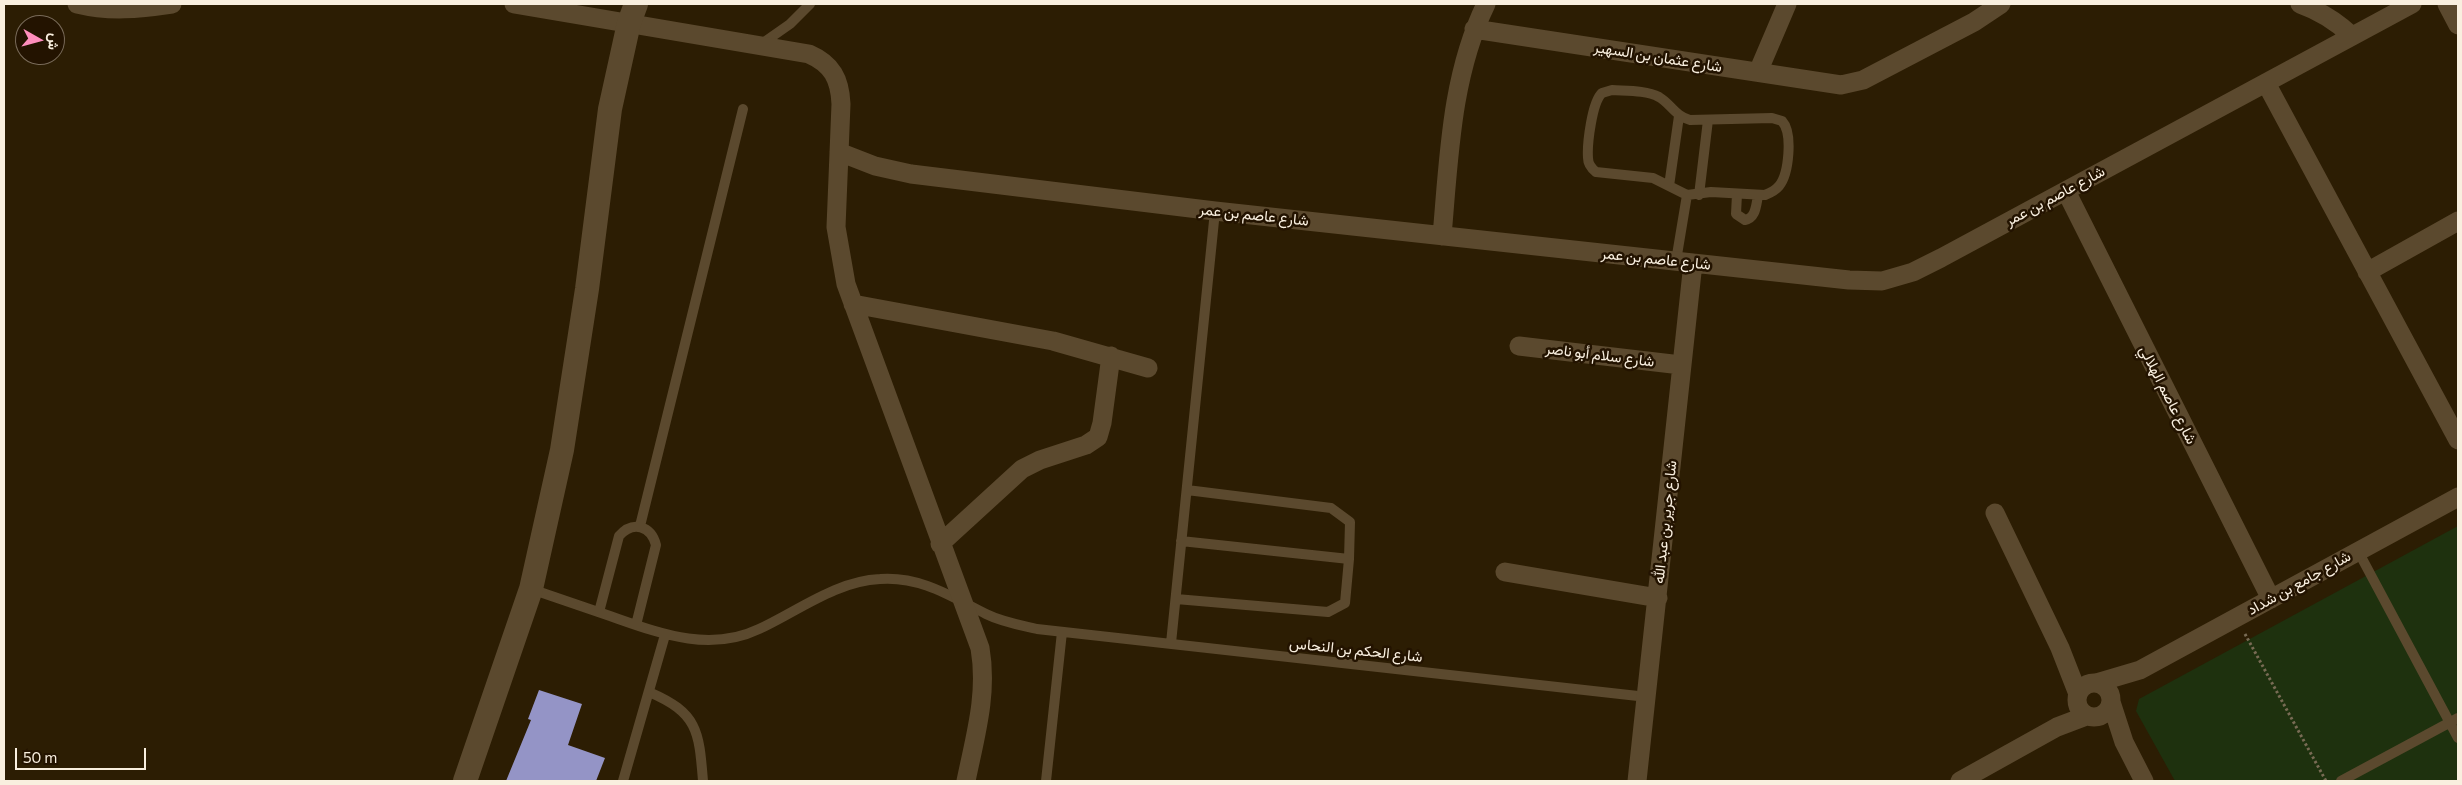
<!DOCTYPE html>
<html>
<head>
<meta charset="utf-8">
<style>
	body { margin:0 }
	#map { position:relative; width:2462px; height:785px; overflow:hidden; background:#2c1d03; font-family:Commissioner,Vazirmatn,sans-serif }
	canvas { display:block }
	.frame { position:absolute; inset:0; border:5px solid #f9efdf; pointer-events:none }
	.north { position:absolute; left:15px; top:15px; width:50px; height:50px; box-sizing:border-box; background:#231300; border:1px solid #796b59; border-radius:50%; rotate:97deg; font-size:14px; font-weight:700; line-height:20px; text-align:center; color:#f9efdf }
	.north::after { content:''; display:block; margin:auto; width:18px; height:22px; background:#fe8ebc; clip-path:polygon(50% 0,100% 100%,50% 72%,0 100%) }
	.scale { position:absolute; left:15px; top:748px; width:131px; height:22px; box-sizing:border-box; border:2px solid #f9efdf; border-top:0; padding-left:6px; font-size:15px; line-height:18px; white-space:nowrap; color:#f9efdf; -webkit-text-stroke:4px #231300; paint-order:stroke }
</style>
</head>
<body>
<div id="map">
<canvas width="2462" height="785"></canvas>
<div class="frame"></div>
<div class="north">ش</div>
<div class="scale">50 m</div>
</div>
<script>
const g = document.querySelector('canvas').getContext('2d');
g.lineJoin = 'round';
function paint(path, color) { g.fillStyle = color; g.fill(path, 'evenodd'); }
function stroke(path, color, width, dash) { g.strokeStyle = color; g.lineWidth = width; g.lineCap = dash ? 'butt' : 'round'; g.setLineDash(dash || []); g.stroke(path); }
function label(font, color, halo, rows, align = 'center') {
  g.font = font + ' Commissioner,Vazirmatn,sans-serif'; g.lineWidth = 5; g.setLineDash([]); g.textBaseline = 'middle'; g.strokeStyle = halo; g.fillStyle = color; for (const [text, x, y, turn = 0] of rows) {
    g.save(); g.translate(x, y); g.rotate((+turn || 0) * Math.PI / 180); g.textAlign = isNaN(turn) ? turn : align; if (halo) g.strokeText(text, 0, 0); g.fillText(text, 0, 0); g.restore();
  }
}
paint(new Path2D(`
	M 2458,526 L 2458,781 L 2175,781 L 2136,711 L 2139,699 Z`), '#1e310e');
paint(new Path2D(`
	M 539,690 L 582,704 L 568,745 L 605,758 L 596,781 L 506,781 L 531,720 L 528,719 Z`), '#9494c6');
stroke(new Path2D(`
	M 2245,634 L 2326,781`), '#786b54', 3, [2.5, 2.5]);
stroke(new Path2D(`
	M 760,45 L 790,24 L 810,4
	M 1612,90 C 1626,91 1646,90 1659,97 C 1671,104 1675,116 1690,120 L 1772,118 L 1782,121 C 1793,133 1789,174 1779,186 C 1775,191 1770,193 1765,195 L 1711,192 L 1687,195 L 1653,178 L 1596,172 C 1591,168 1588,164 1588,158 C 1587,144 1592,102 1602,93 Z
	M 1669,186 L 1679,116
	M 1737,194 L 1736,214 L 1745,220 C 1756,218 1756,205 1758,196
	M 1699,195 L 1708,120
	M 1676,261 L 1687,195
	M 640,526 L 743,109
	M 1181,541 L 1349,559
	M 2358,551 L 2458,738
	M 531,589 C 557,598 584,607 610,616 C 659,633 709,653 759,629 C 798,611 836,581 880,579 C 921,576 952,597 986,614 C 1002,622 1020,625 1037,629 L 1647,697
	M 1176,599 L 1328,612 L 1345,603 L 1349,559 L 1350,522 L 1331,508 L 1187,490
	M 599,612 L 619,536 C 633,520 651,526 656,545 L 636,625
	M 1171,643 L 1215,211
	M 649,692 C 698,713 699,731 703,781
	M 623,781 L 665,635
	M 1046,781 L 1062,632
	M 2341,781 L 2458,718`), '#5b492e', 10);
stroke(new Path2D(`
	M 77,4 C 110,12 138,9 172,4
	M 514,4 L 809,54 C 832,64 840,79 841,104 L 836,227 L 846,284 L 980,648 C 988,694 975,737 966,781
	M 2300,4 C 2320,11 2336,21 2352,36
	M 2447,4 L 2458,25
	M 1474,29 L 1841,85 L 1863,80 L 1974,22 L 2001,4
	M 1758,72 L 1787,4
	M 2266,83 L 2458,440
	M 839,152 L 875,166 L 911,174 L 1215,211 L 1849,280 L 1882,281 L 1913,272 L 1941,258 L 2412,4
	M 2066,191 L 2271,599
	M 1442,236 C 1449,157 1451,76 1486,4
	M 2367,272 L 2458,221
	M 853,304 L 1053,341 L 1148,368
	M 1519,346 L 1681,365
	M 1995,513 L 2060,648 L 2078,694
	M 940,544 L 1022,469 L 1040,460 L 1086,445 L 1098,437 L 1102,423 L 1111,356
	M 1505,572 L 1658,598
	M2077 700a17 17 0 1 1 34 0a17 17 0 1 1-34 0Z
	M 2096,683 L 2140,670 L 2458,497
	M 2111,702 L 2124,742 L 2144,781
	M 1637,781 L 1693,263
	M 1960,781 L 2057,727 L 2086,716`), '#5b492e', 19);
stroke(new Path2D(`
	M 465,781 L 531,589 L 562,450 L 587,289 L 610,109 L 629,23 L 636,4`), '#5b492e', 24);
label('15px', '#f9efdf', '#231300', [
	["شارع عثمان بن السهير",1658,57,9],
	["شارع عاصم بن عمر",2055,196,-28],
	["شارع عاصم بن عمر",1254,215,6],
	["شارع عاصم بن عمر",1656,259,6],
	["شارع سلام أبو ناصر",1600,355,7],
	["شارع عاصم الهلالي",2168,395,63],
	["شارع جرير بن عبد الله",1665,522,-84],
	["شارع جامع بن شداد",2299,583,-29],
	["شارع الحكم بن النحاس",1356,650,6]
]);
</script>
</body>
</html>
